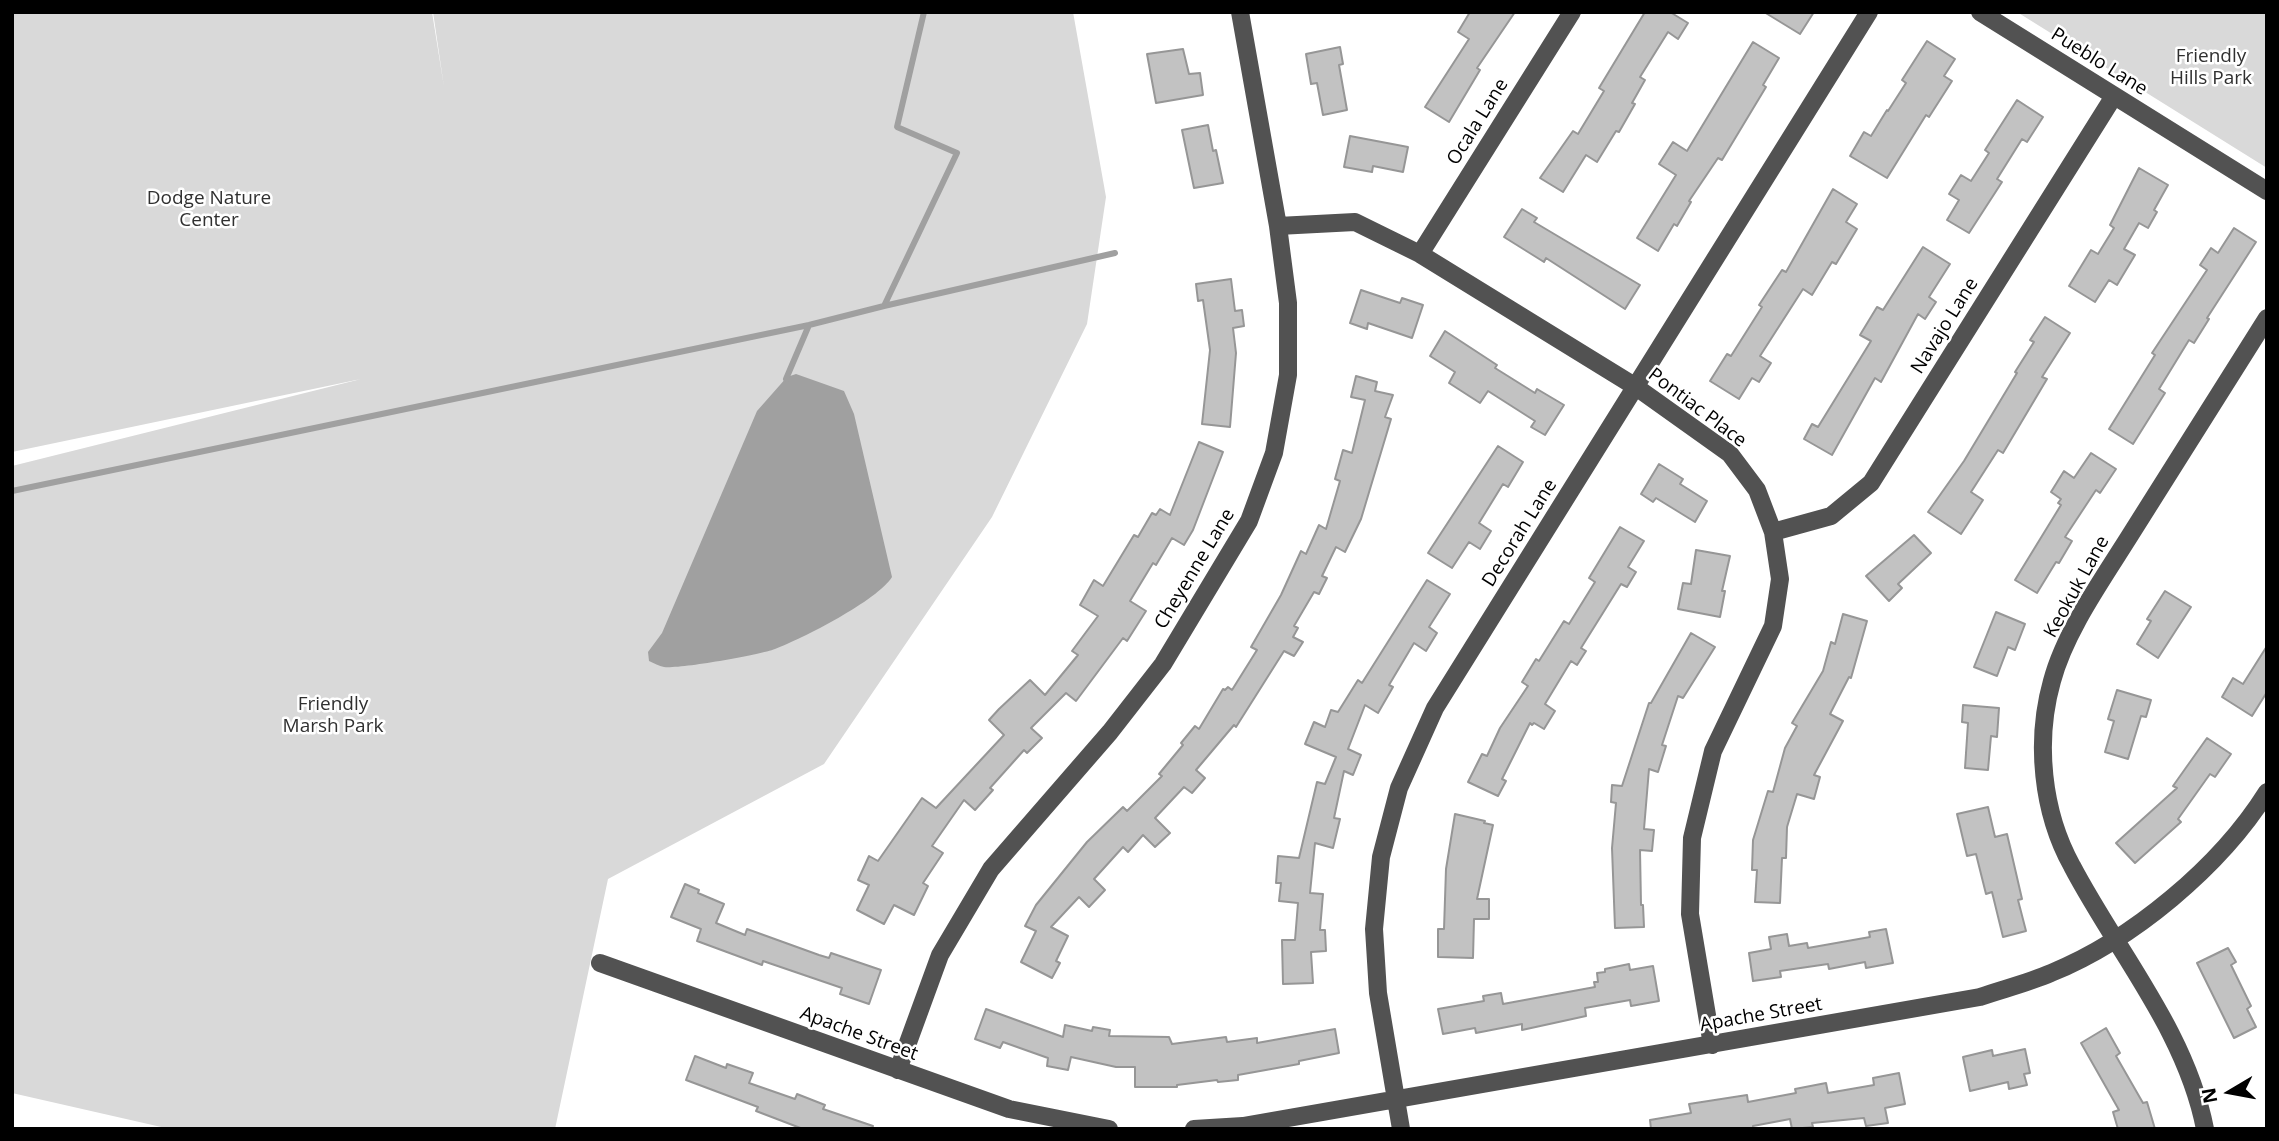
<!DOCTYPE html>
<html>
<head>
<meta charset="utf-8">
<style>
	body { margin:0 }
	#map { position:relative; width:2279px; height:1141px; overflow:hidden; background:#fff; font-family:"Open Sans",sans-serif }
	canvas { display:block }
	.frame { position:absolute; inset:0; border:14px solid #000; pointer-events:none }
	.north { position:absolute; left:2195px; top:1057px; width:70px; height:70px; -webkit-text-stroke:5px #fff; paint-order:stroke; rotate:260deg; font-size:19px; font-weight:700; line-height:28px; text-align:center; color:#000 }
	.north::after { content:''; display:block; margin:auto; width:24px; height:32px; background:#000; clip-path:polygon(50% 0,100% 100%,50% 72%,0 100%) }
</style>
</head>
<body>
<div id="map">
<canvas width="2279" height="1141"></canvas>
<div class="frame"></div>
<div class="north">N</div>
</div>
<script>
const g = document.querySelector('canvas').getContext('2d');
g.lineJoin = 'round';
function paint(path, color) { g.fillStyle = color; g.fill(path, 'evenodd'); }
function stroke(path, color, width, dash) { g.strokeStyle = color; g.lineWidth = width; g.lineCap = dash ? 'butt' : 'round'; g.setLineDash(dash || []); g.stroke(path); }
function label(font, color, halo, rows, align = 'center') {
  g.font = font + ' "Open Sans",sans-serif'; g.lineWidth = 5; g.setLineDash([]); g.textBaseline = 'middle'; g.strokeStyle = halo; g.fillStyle = color; for (const [text, x, y, turn = 0] of rows) {
    g.save(); g.translate(x, y); g.rotate((+turn || 0) * Math.PI / 180); g.textAlign = isNaN(turn) ? turn : align; if (halo) g.strokeText(text, 0, 0); g.fillText(text, 0, 0); g.restore();
  }
}
paint(new Path2D(`
	M 12,12 L 432,12 L 444,87 L 433,12 L 1073,12 L 1106,197 L 1087,324 L 992,517 L 824,764 L 608,879 L 555,1129 L 170,1129 L 12,1093 L 12,466 L 361,379 L 12,452 Z
	M 2017,12 L 2267,12 L 2267,168 Z`), '#d9d9d9');
paint(new Path2D(`
	M 796,374 L 844,391 L 854,414 L 892,577 C 878,600 802,639 775,649 C 759,655 680,669 664,667 C 659,666 654,663 649,661 L 648,652 L 662,633 L 757,411 L 787,377 Z`), '#a0a0a0');
stroke(new Path2D(`
	M 884,306 L 957,153 L 897,127 L 924,12
	M 786,379 L 809,325
	M 12,491 L 809,325 L 884,306 L 1115,253`), '#a0a0a0', 6);
const building = new Path2D(`
	M 1470,12 L 1515,12 L 1477,68 L 1480,70 L 1449,122 L 1425,107 L 1469,39 L 1458,32 Z
	M 1645,12 L 1670,12 L 1688,23 L 1678,39 L 1668,32 L 1640,77 L 1645,80 L 1632,103 L 1635,104 L 1619,132 L 1616,131 L 1597,162 L 1586,155 L 1563,192 L 1540,178 L 1573,131 L 1578,134 L 1604,91 L 1599,88 Z
	M 1764,12 L 1814,12 L 1800,34 Z
	M 1927,41 L 1955,59 L 1944,76 L 1952,81 L 1929,117 L 1926,115 L 1887,178 L 1850,156 L 1864,132 L 1871,136 L 1887,110 L 1888,111 L 1906,83 L 1902,80 Z
	M 1753,42 L 1779,58 L 1763,85 L 1766,87 L 1722,160 L 1718,158 L 1689,201 L 1691,202 L 1677,226 L 1674,224 L 1658,251 L 1637,238 L 1676,175 L 1659,164 L 1673,142 L 1687,151 Z
	M 1340,47 L 1343,64 L 1339,65 L 1347,110 L 1323,115 L 1317,83 L 1311,84 L 1306,54 Z
	M 1183,49 L 1189,74 L 1200,73 L 1203,95 L 1156,103 L 1147,54 Z
	M 2017,100 L 2043,117 L 2027,142 L 2022,139 L 1997,179 L 2002,182 L 1969,233 L 1947,220 L 1959,200 L 1949,194 L 1961,175 L 1971,181 L 1989,153 L 1985,150 Z
	M 1208,125 L 1213,151 L 1216,150 L 1223,183 L 1194,188 L 1182,130 Z
	M 1350,136 L 1408,147 L 1403,172 L 1373,166 L 1372,172 L 1344,167 Z
	M 2139,168 L 2168,185 L 2154,210 L 2157,212 L 2148,228 L 2139,223 L 2124,249 L 2135,255 L 2117,285 L 2109,280 L 2095,302 L 2069,286 L 2091,250 L 2098,254 L 2114,228 L 2110,225 Z
	M 1833,189 L 1857,204 L 1846,222 L 1857,229 L 1836,264 L 1832,262 L 1812,295 L 1803,289 L 1760,356 L 1771,363 L 1759,382 L 1752,378 L 1739,399 L 1710,381 L 1727,354 L 1731,356 L 1762,307 L 1759,305 L 1782,270 L 1786,272 Z
	M 1522,209 L 1537,218 L 1534,222 L 1640,285 L 1625,309 L 1546,258 L 1544,262 L 1504,237 Z
	M 2234,228 L 2256,242 L 2207,318 L 2209,319 L 2194,343 L 2189,340 L 2159,389 L 2165,393 L 2133,444 L 2109,429 L 2155,355 L 2152,353 L 2207,270 L 2200,265 L 2211,248 L 2218,253 Z
	M 1923,247 L 1950,264 L 1929,297 L 1936,302 L 1925,319 L 1918,314 L 1881,382 L 1875,378 L 1832,455 L 1804,439 L 1812,424 L 1818,427 L 1871,341 L 1860,335 L 1877,307 L 1883,310 Z
	M 1231,279 L 1235,311 L 1242,310 L 1244,326 L 1233,328 L 1236,353 L 1230,427 L 1202,424 L 1210,350 L 1203,300 L 1198,301 L 1196,284 Z
	M 1361,290 L 1400,303 L 1402,298 L 1423,305 L 1412,338 L 1368,323 L 1367,329 L 1350,323 Z
	M 2045,317 L 2070,333 L 2042,377 L 2047,379 L 2003,453 L 1998,450 L 1971,492 L 1983,500 L 1961,534 L 1928,512 L 1964,461 L 2017,373 L 2015,372 L 2034,342 L 2030,340 Z
	M 1445,331 L 1497,365 L 1495,368 L 1535,393 L 1537,389 L 1564,405 L 1545,435 L 1531,427 L 1535,421 L 1488,391 L 1480,403 L 1449,383 L 1455,372 L 1430,356 Z
	M 1356,376 L 1377,382 L 1375,391 L 1393,395 L 1385,417 L 1391,419 L 1361,519 L 1345,552 L 1336,547 L 1322,576 L 1327,578 L 1319,594 L 1314,592 L 1294,626 L 1298,628 L 1293,637 L 1303,642 L 1294,656 L 1284,651 L 1236,727 L 1234,725 L 1196,770 L 1205,778 L 1192,793 L 1184,787 L 1155,818 L 1170,833 L 1155,847 L 1143,835 L 1128,852 L 1123,847 L 1094,879 L 1105,890 L 1089,907 L 1079,897 L 1051,927 L 1068,936 L 1056,961 L 1060,963 L 1052,978 L 1021,962 L 1036,931 L 1025,926 L 1036,905 L 1087,842 L 1123,807 L 1127,811 L 1162,776 L 1159,774 L 1183,745 L 1181,743 L 1195,726 L 1199,729 L 1223,689 L 1225,690 L 1228,687 L 1232,690 L 1257,650 L 1251,647 L 1281,595 L 1301,551 L 1306,554 L 1319,525 L 1326,529 L 1340,481 L 1335,479 L 1343,450 L 1352,453 L 1365,400 L 1351,397 Z
	M 1199,442 L 1223,452 L 1193,530 L 1184,545 L 1172,538 L 1156,565 L 1153,563 L 1130,601 L 1146,611 L 1127,641 L 1123,638 L 1076,701 L 1066,693 L 1031,728 L 1042,738 L 1027,753 L 1024,750 L 990,788 L 993,790 L 975,810 L 964,800 L 932,846 L 943,853 L 923,883 L 928,886 L 914,915 L 894,905 L 884,924 L 857,910 L 869,885 L 858,880 L 869,856 L 878,861 L 922,798 L 936,808 L 1004,735 L 989,720 L 999,709 L 1030,680 L 1045,695 L 1078,655 L 1072,651 L 1098,616 L 1080,605 L 1094,580 L 1103,586 L 1134,535 L 1138,537 L 1152,513 L 1156,515 L 1160,509 L 1170,515 Z
	M 1498,446 L 1523,462 L 1508,487 L 1503,484 L 1479,523 L 1491,531 L 1480,549 L 1469,542 L 1452,568 L 1428,553 Z
	M 2091,453 L 2116,469 L 2100,493 L 2096,490 L 2065,537 L 2072,541 L 2059,563 L 2056,562 L 2037,593 L 2015,580 L 2061,505 L 2058,503 L 2061,499 L 2051,492 L 2064,471 L 2074,478 Z
	M 1659,464 L 1683,479 L 1680,484 L 1707,501 L 1695,522 L 1656,498 L 1653,502 L 1641,494 Z
	M 1620,527 L 1644,541 L 1628,567 L 1636,572 L 1627,587 L 1621,584 L 1581,648 L 1586,651 L 1577,665 L 1571,661 L 1545,704 L 1555,711 L 1544,729 L 1534,723 L 1532,725 L 1530,723 L 1502,779 L 1506,781 L 1498,796 L 1468,782 L 1482,754 L 1487,756 L 1500,728 L 1528,686 L 1522,682 L 1536,659 L 1539,661 L 1564,621 L 1569,624 L 1595,582 L 1589,578 Z
	M 1914,535 L 1931,553 L 1898,584 L 1902,588 L 1889,601 L 1866,576 Z
	M 1696,550 L 1730,556 L 1722,591 L 1725,591 L 1720,617 L 1678,609 L 1683,583 L 1691,584 Z
	M 1427,580 L 1450,594 L 1429,627 L 1437,633 L 1426,651 L 1414,643 L 1389,685 L 1393,687 L 1378,713 L 1365,705 L 1348,749 L 1361,755 L 1353,775 L 1344,771 L 1334,818 L 1340,819 L 1333,848 L 1315,843 L 1310,893 L 1323,894 L 1320,930 L 1325,930 L 1326,951 L 1311,952 L 1313,983 L 1283,984 L 1282,940 L 1295,940 L 1298,903 L 1279,901 L 1281,883 L 1276,883 L 1278,856 L 1299,858 L 1317,782 L 1325,784 L 1336,757 L 1305,744 L 1314,722 L 1325,727 L 1331,710 L 1338,712 L 1358,680 L 1362,683 Z
	M 2165,591 L 2191,607 L 2158,658 L 2137,644 L 2151,621 L 2147,619 Z
	M 1996,612 L 2025,624 L 2015,650 L 2008,647 L 1997,676 L 1974,667 Z
	M 1843,614 L 1867,621 L 1851,678 L 1849,677 L 1830,714 L 1843,721 L 1814,775 L 1820,777 L 1814,799 L 1797,794 L 1787,827 L 1786,858 L 1782,858 L 1780,903 L 1755,902 L 1757,870 L 1752,870 L 1753,840 L 1768,791 L 1773,792 L 1785,748 L 1797,726 L 1792,723 L 1823,671 L 1831,642 L 1835,644 Z
	M 1691,633 L 1715,647 L 1683,698 L 1678,696 L 1662,745 L 1666,746 L 1658,772 L 1649,769 L 1644,829 L 1654,830 L 1652,851 L 1640,850 L 1641,905 L 1643,905 L 1644,927 L 1615,928 L 1612,848 L 1616,803 L 1611,802 L 1612,785 L 1622,786 L 1649,703 L 1651,703 Z
	M 2267,646 L 2267,692 L 2252,716 L 2222,697 L 2233,678 L 2243,684 Z
	M 2117,690 L 2151,700 L 2146,717 L 2141,716 L 2128,759 L 2105,752 L 2114,721 L 2108,719 Z
	M 1963,705 L 1999,708 L 1997,737 L 1991,736 L 1988,770 L 1965,768 L 1968,723 L 1962,722 Z
	M 2207,738 L 2231,754 L 2215,777 L 2210,774 L 2178,819 L 2181,822 L 2135,863 L 2116,843 L 2177,788 L 2173,786 Z
	M 1988,807 L 1995,837 L 2007,834 L 2022,899 L 2018,900 L 2026,931 L 2003,937 L 1992,892 L 1986,894 L 1976,854 L 1967,856 L 1957,814 Z
	M 1455,814 L 1485,821 L 1484,823 L 1493,825 L 1477,899 L 1489,899 L 1489,919 L 1474,919 L 1473,958 L 1438,957 L 1438,929 L 1444,929 L 1446,869 Z
	M 685,884 L 699,890 L 698,893 L 724,904 L 716,923 L 745,935 L 747,929 L 819,955 L 829,958 L 831,953 L 881,970 L 869,1004 L 840,994 L 842,988 L 763,961 L 762,965 L 697,941 L 701,929 L 671,917 Z
	M 1886,929 L 1893,963 L 1866,968 L 1865,962 L 1829,969 L 1828,964 L 1780,971 L 1781,977 L 1753,981 L 1749,953 L 1771,949 L 1769,937 L 1787,934 L 1789,946 L 1807,943 L 1808,948 L 1870,937 L 1869,932 Z
	M 2228,948 L 2236,962 L 2231,965 L 2251,1006 L 2247,1009 L 2256,1027 L 2234,1038 L 2197,963 Z
	M 1629,964 L 1630,970 L 1653,966 L 1659,1001 L 1631,1006 L 1630,1000 L 1585,1008 L 1586,1016 L 1522,1030 L 1522,1024 L 1476,1033 L 1475,1028 L 1443,1034 L 1438,1009 L 1484,1001 L 1483,996 L 1501,993 L 1503,1004 L 1595,987 L 1594,982 L 1598,982 L 1597,973 L 1605,972 L 1605,969 Z
	M 986,1009 L 1063,1037 L 1065,1025 L 1092,1031 L 1093,1027 L 1110,1030 L 1109,1036 L 1169,1037 L 1172,1044 L 1226,1037 L 1227,1042 L 1257,1038 L 1257,1043 L 1335,1029 L 1339,1053 L 1299,1061 L 1299,1064 L 1238,1075 L 1238,1080 L 1218,1082 L 1217,1080 L 1177,1085 L 1177,1087 L 1135,1087 L 1135,1067 L 1116,1067 L 1071,1057 L 1068,1070 L 1047,1066 L 1048,1058 L 1003,1042 L 1000,1048 L 975,1039 Z
	M 2106,1028 L 2120,1053 L 2116,1056 L 2143,1103 L 2147,1102 L 2155,1129 L 2118,1129 L 2113,1112 L 2119,1110 L 2081,1043 Z
	M 2025,1049 L 2030,1073 L 2024,1074 L 2027,1085 L 2009,1089 L 2008,1082 L 1970,1091 L 1963,1057 L 1992,1050 L 1993,1056 Z
	M 695,1056 L 726,1068 L 727,1064 L 753,1073 L 749,1083 L 795,1099 L 797,1094 L 825,1105 L 823,1109 L 873,1126 L 872,1129 L 803,1129 L 756,1111 L 758,1107 L 686,1080 Z
	M 1899,1073 L 1905,1104 L 1885,1108 L 1888,1123 L 1866,1126 L 1864,1118 L 1812,1123 L 1813,1127 L 1792,1129 L 1790,1119 L 1753,1126 L 1753,1129 L 1651,1129 L 1650,1120 L 1691,1113 L 1689,1104 L 1747,1095 L 1748,1102 L 1796,1093 L 1795,1089 L 1826,1083 L 1828,1093 L 1874,1085 L 1873,1078 Z`);
paint(building, '#c2c2c2');
stroke(building, '#969696', 2);
stroke(new Path2D(`
	M 1980,12 L 2267,191
	M 1278,226 L 1355,222 L 1420,254 L 1636,387 L 1730,454 L 1757,490 L 1773,532 L 1780,579 L 1773,626 L 1713,751 L 1692,838 L 1690,914 L 1712,1045
	M 1420,254 L 1572,12
	M 1773,532 L 1831,516 L 1871,483 L 2114,96
	M 600,963 L 1009,1109 L 1109,1129
	M 898,1070 L 940,955 L 991,869 L 1110,732 L 1163,664 L 1249,521 L 1274,453 L 1288,375 L 1288,303 L 1278,226 L 1240,12
	M 1194,1129 L 1243,1126 L 1980,997 C 2003,989 2028,983 2051,973 C 2132,940 2220,867 2267,792
	M 1401,1129 L 1378,993 L 1374,929 L 1381,857 L 1399,788 L 1435,708 L 1869,12
	M 2205,1129 C 2186,1031 2117,952 2072,866 C 2042,812 2035,741 2052,681 C 2065,632 2102,580 2129,537 C 2175,464 2221,391 2267,318`), '#525252', 18);
label('19px', '#303030', '#fff', [
	["Friendly",2211,57],
	["Hills Park",2211,79],
	["Dodge Nature",209,199],
	["Center",209,221],
	["Friendly",333,705],
	["Marsh Park",333,727]
]);
label('19px', '#000', '#fff', [
	["Pueblo Lane",2099,62,32],
	["Ocala Lane",1478,122,-58],
	["Navajo Lane",1945,326,-58],
	["Pontiac Place",1697,408,37],
	["Decorah Lane",1520,533,-58],
	["Cheyenne Lane",1195,569,-59],
	["Keokuk Lane",2077,587,-61],
	["Apache Street",1761,1015,-10],
	["Apache Street",859,1034,20]
]);
</script>
</body>
</html>
